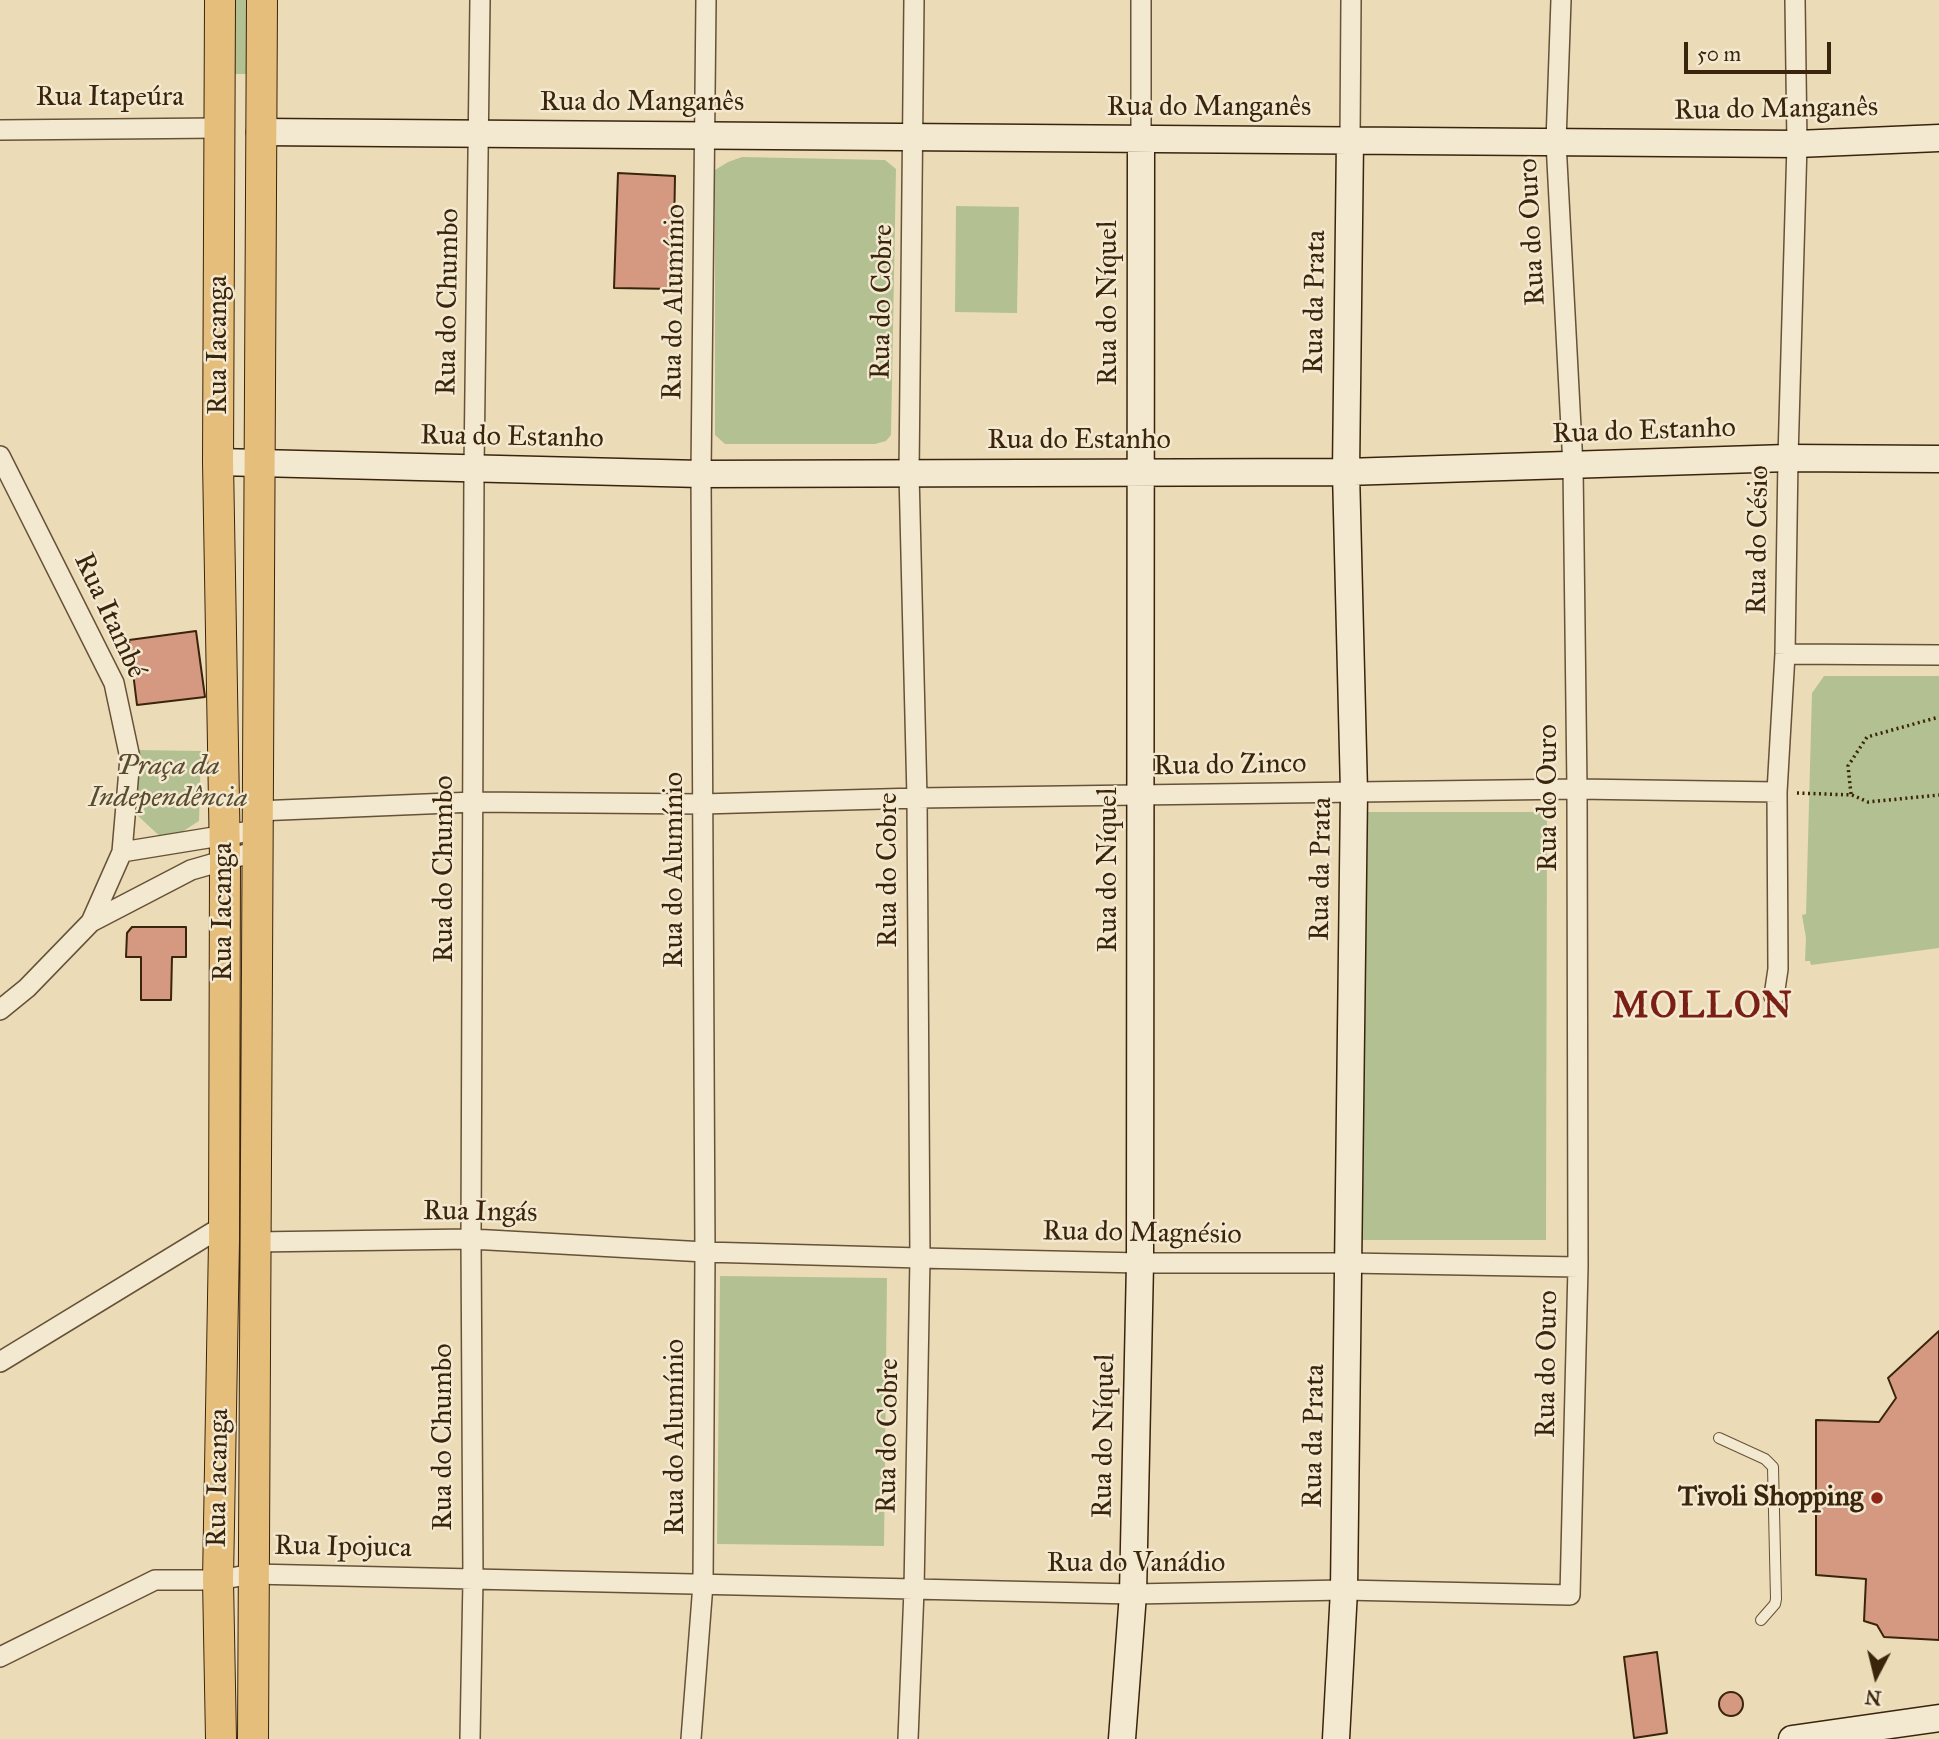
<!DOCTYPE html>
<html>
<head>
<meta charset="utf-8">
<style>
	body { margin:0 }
	#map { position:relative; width:1939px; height:1739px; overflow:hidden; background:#ecdbb7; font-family:"IM FELL Great Primer",serif }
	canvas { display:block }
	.north { position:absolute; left:1841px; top:1641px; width:70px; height:70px; -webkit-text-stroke:5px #f3e8d0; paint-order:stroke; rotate:187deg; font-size:19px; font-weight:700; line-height:28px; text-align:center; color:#3a240c }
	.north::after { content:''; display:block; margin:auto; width:24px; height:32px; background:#3a240c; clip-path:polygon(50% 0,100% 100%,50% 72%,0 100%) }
	.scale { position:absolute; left:1684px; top:42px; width:147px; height:32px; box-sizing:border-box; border:4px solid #3a240c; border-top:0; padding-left:9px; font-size:21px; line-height:24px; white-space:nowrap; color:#3a240c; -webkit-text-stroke:5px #f3e8d0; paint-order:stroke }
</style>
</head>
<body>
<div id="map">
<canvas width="1939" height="1739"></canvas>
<div class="north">N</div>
<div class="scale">50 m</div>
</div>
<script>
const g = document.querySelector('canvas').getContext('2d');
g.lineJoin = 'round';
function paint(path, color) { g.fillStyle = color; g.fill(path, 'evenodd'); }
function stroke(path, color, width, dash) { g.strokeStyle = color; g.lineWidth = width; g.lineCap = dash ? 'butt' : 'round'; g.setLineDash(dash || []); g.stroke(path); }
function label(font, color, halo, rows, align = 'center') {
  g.font = font + ' "IM FELL Great Primer",serif'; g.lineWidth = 5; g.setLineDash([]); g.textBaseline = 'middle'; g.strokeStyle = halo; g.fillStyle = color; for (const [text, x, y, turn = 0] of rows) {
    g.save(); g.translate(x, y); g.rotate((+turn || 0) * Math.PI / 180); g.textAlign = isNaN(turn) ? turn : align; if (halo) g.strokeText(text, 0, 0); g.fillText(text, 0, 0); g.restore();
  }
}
paint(new Path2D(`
	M 231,0 L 246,0 L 246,74 L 231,74 Z
	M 742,157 L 885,160 L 896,169 L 891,435 L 886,441 L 875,444 L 725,444 L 715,435 L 715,170 L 728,162 Z
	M 956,206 L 1019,207 L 1017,313 L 955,312 Z
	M 1824,676 L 1939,676 L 1939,948 L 1811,965 L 1810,961 L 1805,961 L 1806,938 L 1802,915 L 1806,914 L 1812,693 Z
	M 138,750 L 201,751 L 199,821 L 166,842 L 137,815 Z
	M 1362,812 L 1547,812 L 1546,1240 L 1362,1240 Z
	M 720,1276 L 887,1278 L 884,1546 L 717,1544 Z`), '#b3c192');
const building = new Path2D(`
	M 618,173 L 675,176 L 673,289 L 614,288 Z
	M 196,631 L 205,697 L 137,705 L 129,640 Z
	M 132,927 L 186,927 L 186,957 L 172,957 L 171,1000 L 141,1000 L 141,957 L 126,957 L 127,933 Z
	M 1939,1331 L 1939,1640 L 1884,1637 L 1877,1625 L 1864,1621 L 1866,1579 L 1816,1575 L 1816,1420 L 1879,1422 L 1896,1398 L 1888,1378 Z
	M 1657,1652 L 1667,1733 L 1634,1738 L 1624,1657 Z
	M1719 1704a12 12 0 1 1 24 0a12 12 0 1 1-24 0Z`);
paint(building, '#d49980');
stroke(building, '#3a240c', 2);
const lane = new Path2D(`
	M 1719,1438 L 1765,1459 L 1773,1467 L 1776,1599 L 1775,1604 L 1761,1620`);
const street = new Path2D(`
	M 0,130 L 220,128
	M 1141,139 L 1141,0
	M 1350,140 L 1351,0
	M 0,456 L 114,683 L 130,758 L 122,852 L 91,922
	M 1785,654 L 1939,655
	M 257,811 L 474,802 L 702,804 L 917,798 L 1577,789 L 1777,792
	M 122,852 L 257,830
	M 1774,996 L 1778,969 L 1777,792 L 1785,654 L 1788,458 L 1797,144 L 1795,0
	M 0,1010 L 27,988 L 91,922 L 191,870 L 257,851
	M 254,1242 L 471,1239 L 705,1252 L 920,1258 L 1140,1263 L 1348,1263 L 1578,1267
	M 0,1362 L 223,1226
	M 0,1657 L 155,1580 L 218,1580 L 253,1574 L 1133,1594 L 1344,1590 L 1570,1595 L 1578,1267 L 1577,789 L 1573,466 L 1556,142 L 1561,0
	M 470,1739 L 473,1579 L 471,1239 L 474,468 L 480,0
	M 691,1739 L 703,1584 L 705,1252 L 701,474 L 706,0
	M 908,1739 L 914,1590 L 920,1258 L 917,798 L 909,473 L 914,0`);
const secondary = new Path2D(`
	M 260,132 L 1797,144 L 1939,138
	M 218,462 L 701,474 L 1346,472 L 1788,458 L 1939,459
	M 1122,1739 L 1133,1594 L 1140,1263 L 1141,139
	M 1336,1739 L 1344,1590 L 1354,792 L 1346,472 L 1350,140
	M 1792,1739 L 1939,1718`);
const primary = new Path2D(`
	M 220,0 L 218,462 L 225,860 L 224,1241 L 218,1580 L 221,1739
	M 253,1739 L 262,0`);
stroke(lane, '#665237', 12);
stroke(street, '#665237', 22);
stroke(secondary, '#3a240c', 29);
stroke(primary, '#3a240c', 32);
stroke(new Path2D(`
	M 1797,793 L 1852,795 L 1868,802 L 1939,795
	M 1851,794 L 1848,766 L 1867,737 L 1939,717`), '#3a240c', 3.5, [2, 3.5]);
stroke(lane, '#f3e8d0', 10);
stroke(street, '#f3e8d0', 19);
stroke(secondary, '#f3e8d0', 26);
stroke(primary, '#e6be7c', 30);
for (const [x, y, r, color] of [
	[1877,1498,7,"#8f2418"]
]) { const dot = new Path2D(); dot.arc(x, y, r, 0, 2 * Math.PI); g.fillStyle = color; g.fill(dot); stroke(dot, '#f3e8d0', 2.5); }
label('28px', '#3a240c', '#f3e8d0', [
	["Rua Itapeúra",110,98],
	["Rua do Manganês",642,103],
	["Rua do Manganês",1209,108],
	["Rua do Manganês",1776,110,-1],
	["Rua do Ouro",1533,232,-93],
	["Rua do Chumbo",449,302,-89],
	["Rua do Alumínio",675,302,-89],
	["Rua do Cobre",883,302,-89],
	["Rua da Prata",1316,302,-89],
	["Rua do Níquel",1109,303,-90],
	["Rua Iacanga",219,345,-90],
	["Rua do Estanho",1644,432,-2],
	["Rua do Estanho",512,438,1],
	["Rua do Estanho",1079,441],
	["Rua do Césio",1759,540,-89],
	["Rua Itambé",109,616,65],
	["Rua do Zinco",1230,766,-1],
	["Rua do Ouro",1549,798,-90],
	["Rua do Chumbo",445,869,-90],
	["Rua da Prata",1322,869,-89],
	["Rua do Alumínio",675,870,-90],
	["Rua do Cobre",889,870,-90],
	["Rua do Níquel",1109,870,-90],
	["Rua Iacanga",224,912,-90],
	["Rua Ingás",480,1213,1],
	["Rua do Magnésio",1142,1234,1],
	["Rua do Ouro",1548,1364,-89],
	["Rua do Cobre",889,1436,-89],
	["Rua do Níquel",1105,1436,-89],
	["Rua da Prata",1315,1436,-89],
	["Rua do Chumbo",444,1437,-90],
	["Rua do Alumínio",676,1437,-90],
	["Rua Iacanga",219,1478,-89],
	["Rua Ipojuca",343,1548,1],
	["Rua do Vanádio",1136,1564]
]);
label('italic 28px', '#584b2e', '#f3e8d0', [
	["Praça da",168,767],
	["Independência",168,799]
]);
label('bold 28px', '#3a240c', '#f3e8d0', [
	["Tivoli Shopping",1863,1498]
], 'right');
g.letterSpacing = '2px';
label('bold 35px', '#7a1f14', '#f3e8d0', [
	["MOLLON",1703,1008]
]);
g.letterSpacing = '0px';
</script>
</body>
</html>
